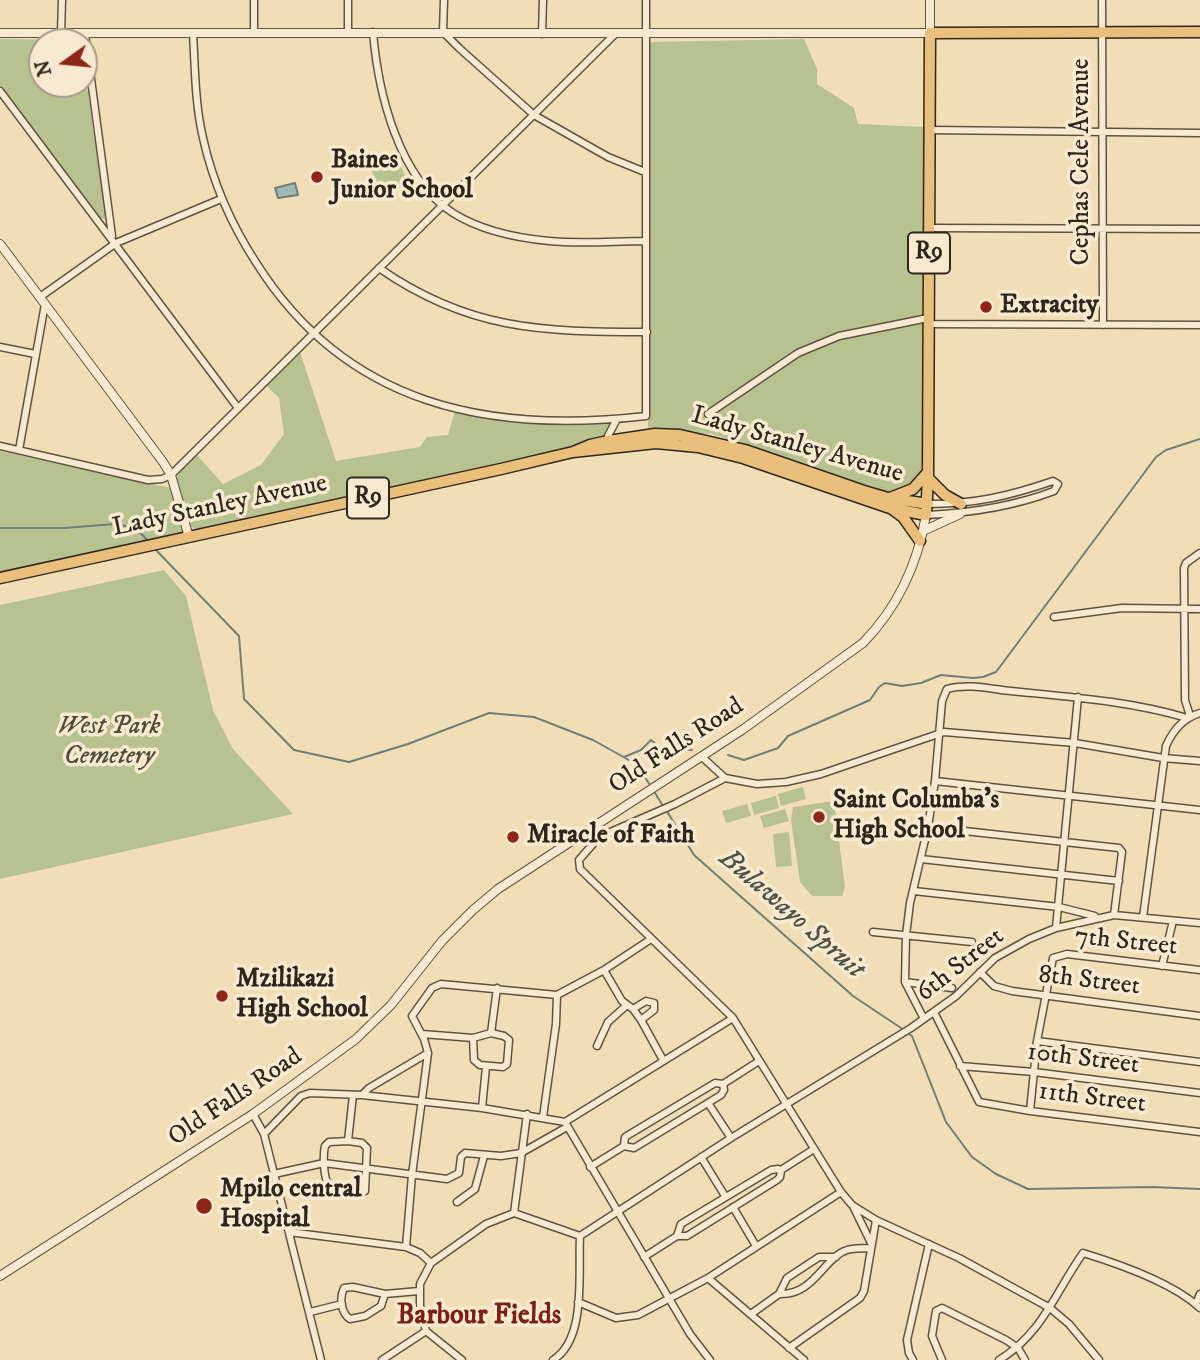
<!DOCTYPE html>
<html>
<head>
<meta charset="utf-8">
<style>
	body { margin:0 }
	#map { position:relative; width:1200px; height:1360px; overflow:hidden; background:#f2deb6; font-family:"IM FELL DW Pica",serif }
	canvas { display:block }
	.north { position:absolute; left:28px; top:28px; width:70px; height:70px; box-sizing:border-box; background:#f7ead0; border:2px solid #a79c88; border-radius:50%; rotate:255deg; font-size:19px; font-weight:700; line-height:28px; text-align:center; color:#2e261c }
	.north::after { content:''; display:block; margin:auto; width:24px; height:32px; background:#8f2418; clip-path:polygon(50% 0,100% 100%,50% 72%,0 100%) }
</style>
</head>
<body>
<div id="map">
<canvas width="1200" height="1360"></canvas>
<div class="north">N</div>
</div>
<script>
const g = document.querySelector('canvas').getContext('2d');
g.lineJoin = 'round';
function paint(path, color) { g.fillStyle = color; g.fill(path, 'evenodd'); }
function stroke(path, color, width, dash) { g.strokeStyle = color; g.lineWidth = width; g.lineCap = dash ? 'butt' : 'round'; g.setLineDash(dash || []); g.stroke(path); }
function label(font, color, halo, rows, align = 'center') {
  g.font = font + ' "IM FELL DW Pica",serif'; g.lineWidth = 7; g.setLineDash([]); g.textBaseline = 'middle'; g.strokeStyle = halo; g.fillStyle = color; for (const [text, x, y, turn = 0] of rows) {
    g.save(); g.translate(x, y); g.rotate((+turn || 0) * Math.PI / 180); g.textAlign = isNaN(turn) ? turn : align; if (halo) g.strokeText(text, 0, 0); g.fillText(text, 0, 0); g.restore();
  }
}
paint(new Path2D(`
	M 0,39 L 80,40 L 81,42 L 42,42 L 42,84 L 84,84 L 84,65 L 106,218 L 101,219 L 0,86 Z
	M 804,39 L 817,69 L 817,84 L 854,108 L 858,124 L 925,127 L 922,471 L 917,482 L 890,494 L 712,434 L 648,430 L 650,42 Z
	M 396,156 L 409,184 L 383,195 L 370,168 Z
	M 300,352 L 336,461 L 420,447 L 427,437 L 448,435 L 455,411 C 507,424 560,427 613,422 L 604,438 L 570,449 L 195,529 L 189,525 L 176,481 L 180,471 L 196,454 L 223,484 L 261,465 L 284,434 L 279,398 L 265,384 Z
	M 0,451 L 171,488 L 183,534 L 0,573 Z
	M 164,570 L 186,596 L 213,710 L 233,749 L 293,814 L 0,879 L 0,605 Z
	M 803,787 L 806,799 L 781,806 L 778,794 Z
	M 776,796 L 779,808 L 754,815 L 751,803 Z
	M 834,801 L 845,887 L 842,896 L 812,896 L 800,882 L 791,820 L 793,807 Z
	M 747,804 L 751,816 L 726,823 L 722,811 Z
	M 785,809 L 789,821 L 764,828 L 760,816 Z
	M 789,832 L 792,866 L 776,867 L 773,834 Z`), '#b7c290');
const water = new Path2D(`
	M 295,183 L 298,195 L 278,198 L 275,188 Z`);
paint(water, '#9cbbb4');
stroke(water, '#707f77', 2);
stroke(new Path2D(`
	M 0,528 L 64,528 L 115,524 L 136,528 L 148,541
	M 154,548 L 239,636 L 244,699 L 294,750 L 349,762 L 408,744 L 489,713 L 534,717 L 593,740 L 636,764 L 650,785
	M 728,755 L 744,760 L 778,748 L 788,736 L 870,700 L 879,687 L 885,683 L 902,686 L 921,683 L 941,675 L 973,678 L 983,677 L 996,672 L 1156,457 L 1166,450 L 1200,439
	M 624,757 L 641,750 L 651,740 L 661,748 L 692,750
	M 655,793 L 663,806
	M 666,810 L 694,855 L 853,996 L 904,1030
	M 909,1034 L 912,1036 L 946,1122 L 972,1157 L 996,1174 L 1028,1189 L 1152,1187 L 1200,1189`), '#707f77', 2);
const minor = new Path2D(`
	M 444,0 L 443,32 L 459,48 L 534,115 L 608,157 L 645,172
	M 1102,0 L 1103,325
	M 373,32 C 378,92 398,178 453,213 C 480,230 517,238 549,241 C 581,244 614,241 646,241
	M 193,33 C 195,68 195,104 203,138 C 213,183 232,226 257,264 C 347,406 489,434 646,416 L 646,0
	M 254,33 L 254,0
	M 348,33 L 348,0
	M 61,34 L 62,0
	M 85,34 L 112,236
	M 542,34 L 543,0
	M 0,91 L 238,408
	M 929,130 L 1200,133
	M 930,228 L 1200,229
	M 379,268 C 468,330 542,332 647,332
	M 40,297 L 116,243 L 221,199
	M 928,324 L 1200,325
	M 0,347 L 35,354
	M 708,414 L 798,353 L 839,336 L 928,318
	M 608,442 L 608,436 L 617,419
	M 0,446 L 148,480 L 162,479 L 171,475 L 616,33
	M 19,450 L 45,304
	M 926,515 C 971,513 1012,507 1054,491 L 1058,484 L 1053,481 C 1009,496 975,504 928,504
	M 1054,617 L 1122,608 L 1200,609
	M 1190,716 L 1185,700 L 1184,568 L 1186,563 L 1200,553
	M 702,757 L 725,778 L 757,784 L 786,782 L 821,774 L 944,732 L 1075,743 L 1163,758 L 1200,761
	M 725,778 L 675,804 L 599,837 L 579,860 L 580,869 L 733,1018 L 841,1192 L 852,1205 L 876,1220 L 959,1258 L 1050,1308 L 1069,1324 L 1099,1360
	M 935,781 L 1200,810
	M 928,827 L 1119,848 L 1122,852 L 1114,915
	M 921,859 L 1119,881
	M 914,891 L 1059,907 L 1095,916
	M 1143,917 L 1166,746 C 1173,730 1183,718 1200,713
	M 1056,928 L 1078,697
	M 873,932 L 972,942
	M 1162,966 L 1173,921
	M 604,970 L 622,1001 L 633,1009 L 641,1020 L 663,1060
	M 980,972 L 994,986 L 1012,991 L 1200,1016
	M 905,982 L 952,988
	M 633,1009 L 646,1001 L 654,1003 L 654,1010 L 641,1020
	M 934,1012 L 979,1102 L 1030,1111 L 1200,1132
	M 924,1019 L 905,982 L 906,935 L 910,903 L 928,827 L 935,781 L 942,701 L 947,689 C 967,683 991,689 1011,691 C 1070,697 1130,701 1187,718
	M 491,1033 L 504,1036 L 509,1040 L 507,1064 L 503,1067 L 480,1065 L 474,1060 L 473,1038 Z
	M 491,1033 L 497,988
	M 422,1034 L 473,1038
	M 1037,1041 L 1200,1062
	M 597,1046 L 608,1022 L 627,1005
	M 960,1066 L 1034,1072 L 1200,1093
	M 723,1084 L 759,1061
	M 362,1095 L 369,1088 L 428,1053
	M 708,1103 L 731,1138
	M 482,1108 L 486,1067
	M 1030,1111 L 1037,1041 L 1053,958 L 1067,954 L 1200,970
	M 253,1114 L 264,1134 L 321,1360
	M 543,1117 L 556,1024 L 557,995
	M 565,1122 L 733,1018
	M 264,1134 L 301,1096 L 310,1093 L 362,1095 L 482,1108 L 565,1122 L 690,1334 L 710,1360
	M 348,1141 L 362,1143 L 367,1148 L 365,1191 L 359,1194 C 352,1193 336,1192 330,1186 C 323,1181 323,1154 325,1146 L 329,1142 Z
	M 348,1141 L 353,1095
	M 701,1157 L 725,1196
	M 590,1167 L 624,1146 L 625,1137 L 715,1083 L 723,1084 L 724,1090 L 721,1095 L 634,1148 L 624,1146
	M 778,1169 L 781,1170 L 780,1177 L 777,1180 L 687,1236 L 677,1236 L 681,1224 L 771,1170 Z
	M 781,1170 L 814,1149
	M 274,1174 L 324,1163 L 447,1179 L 459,1173 L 461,1157 L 465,1153 L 501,1156 L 521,1153 L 567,1127
	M 457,1202 L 475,1189 L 484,1156
	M 853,1206 L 871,1243
	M 733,1207 L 756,1246
	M 514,1213 L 527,1114
	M 289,1232 L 406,1247 L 420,1253 L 431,1263
	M 580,1236 L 731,1138 L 911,1028 L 956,996 L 995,958 L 1029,939 L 1056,928 L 1114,915 L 1200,923
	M 406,1247 L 412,1175 L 428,1053 L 424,1039 L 412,1016 L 432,988 L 441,984 L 557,995 L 604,970 L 651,939
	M 644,1257 L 677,1236
	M 708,1278 L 804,1360
	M 385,1294 L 353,1287 L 344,1288 C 339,1298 341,1313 350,1319 L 365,1316 L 381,1306 L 385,1294 L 419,1291
	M 779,1294 C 814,1296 824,1257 847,1250 C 854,1248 863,1248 870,1248
	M 578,1302 L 616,1318 L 638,1315 L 708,1278 L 841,1192
	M 1196,1304 L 1200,1294
	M 310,1312 L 342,1304
	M 751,1314 L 779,1294 L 787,1278 L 819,1257 L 836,1257
	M 789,1348 L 860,1298 L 864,1291 L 876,1220
	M 382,1360 L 426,1331
	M 462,1360 L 426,1331 L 420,1306 L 420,1284 L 431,1263 L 486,1224 L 514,1213 L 580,1236 C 578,1273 587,1339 553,1360
	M 913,1360 L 909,1353 L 907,1340 L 929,1244
	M 942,1360 L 932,1336 L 936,1311 L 942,1308 L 1006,1340 L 1018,1348 L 1025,1360
	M 999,1360 C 1042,1334 1055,1293 1083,1253 C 1119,1264 1172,1282 1200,1308`);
const tertiary = new Path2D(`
	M 0,33 L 930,33 L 930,0
	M 0,244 L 163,462 L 171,475 L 189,537
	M 923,531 L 960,514
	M 0,1276 L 253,1114 L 356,1039 L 391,1005 L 442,941 L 473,910 L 498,889 L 742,730 L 863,643 C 897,608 918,563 926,515`);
const trunk = new Path2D(`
	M 573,452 L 656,443 L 698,447 L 743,458 L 890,508 L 926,515 L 928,478 L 930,33 L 1200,32
	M 928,478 L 945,495 L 961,504
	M 890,498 L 913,489 L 928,472
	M 892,509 L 903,517 L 920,541
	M 0,578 L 501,469 L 573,452 L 590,445 L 608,441 L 655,434 L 680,435 L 745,450 L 864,491 L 888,498 L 928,504`);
stroke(minor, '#5f5442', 9);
stroke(tertiary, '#5f5442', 10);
stroke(trunk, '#2e261c', 13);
stroke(minor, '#f7ead0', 6);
stroke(tertiary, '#f7ead0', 8);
stroke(trunk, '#e9bf7b', 10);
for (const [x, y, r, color] of [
	[317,177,7,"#8f2418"],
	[986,307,7,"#8f2418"],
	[819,817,7,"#8f2418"],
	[513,837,7,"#8f2418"],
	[222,996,7,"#8f2418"],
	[204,1206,9,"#8f2418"]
]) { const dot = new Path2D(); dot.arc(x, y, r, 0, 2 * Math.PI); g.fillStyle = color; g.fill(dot); stroke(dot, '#f7ead0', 2.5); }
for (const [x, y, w] of [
	[929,253,42],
	[368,498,42]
]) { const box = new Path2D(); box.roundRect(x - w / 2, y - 20.5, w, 41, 5); g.fillStyle = '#f7ead0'; g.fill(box); stroke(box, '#2e261c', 2); }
label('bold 24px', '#2e261c', null, [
	["R9",929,253],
	["R9",368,498]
]);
label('bold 26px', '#2e261c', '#f7ead0', [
	["Baines",331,162],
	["Junior School",331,192],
	["Extracity",1000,307],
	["Saint Columba's",833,802],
	["High School",833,832],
	["Miracle of Faith",527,837],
	["Mzilikazi",236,981],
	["High School",236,1011],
	["Mpilo central",220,1191],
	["Hospital",220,1221]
], 'left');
label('26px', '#2e261c', '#f7ead0', [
	["Cephas Cele Avenue",1083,162,-90],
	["Lady Stanley Avenue",797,446,16],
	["Lady Stanley Avenue",220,507,-12],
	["Old Falls Road",677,747,-33],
	["7th Street",1126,943,6],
	["6th Street",961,966,-38],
	["8th Street",1089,982,7],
	["10th Street",1083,1060,7],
	["Old Falls Road",236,1098,-34],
	["11th Street",1092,1099,7]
]);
label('italic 26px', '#504d39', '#f7ead0', [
	["West Park",109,728],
	["Cemetery",109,758]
]);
label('italic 28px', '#4f534a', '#f7ead0', [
	["Bulawayo Spruit",791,915,41]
]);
label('bold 28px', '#7a1f14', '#f7ead0', [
	["Barbour Fields",479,1317]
]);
</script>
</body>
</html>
